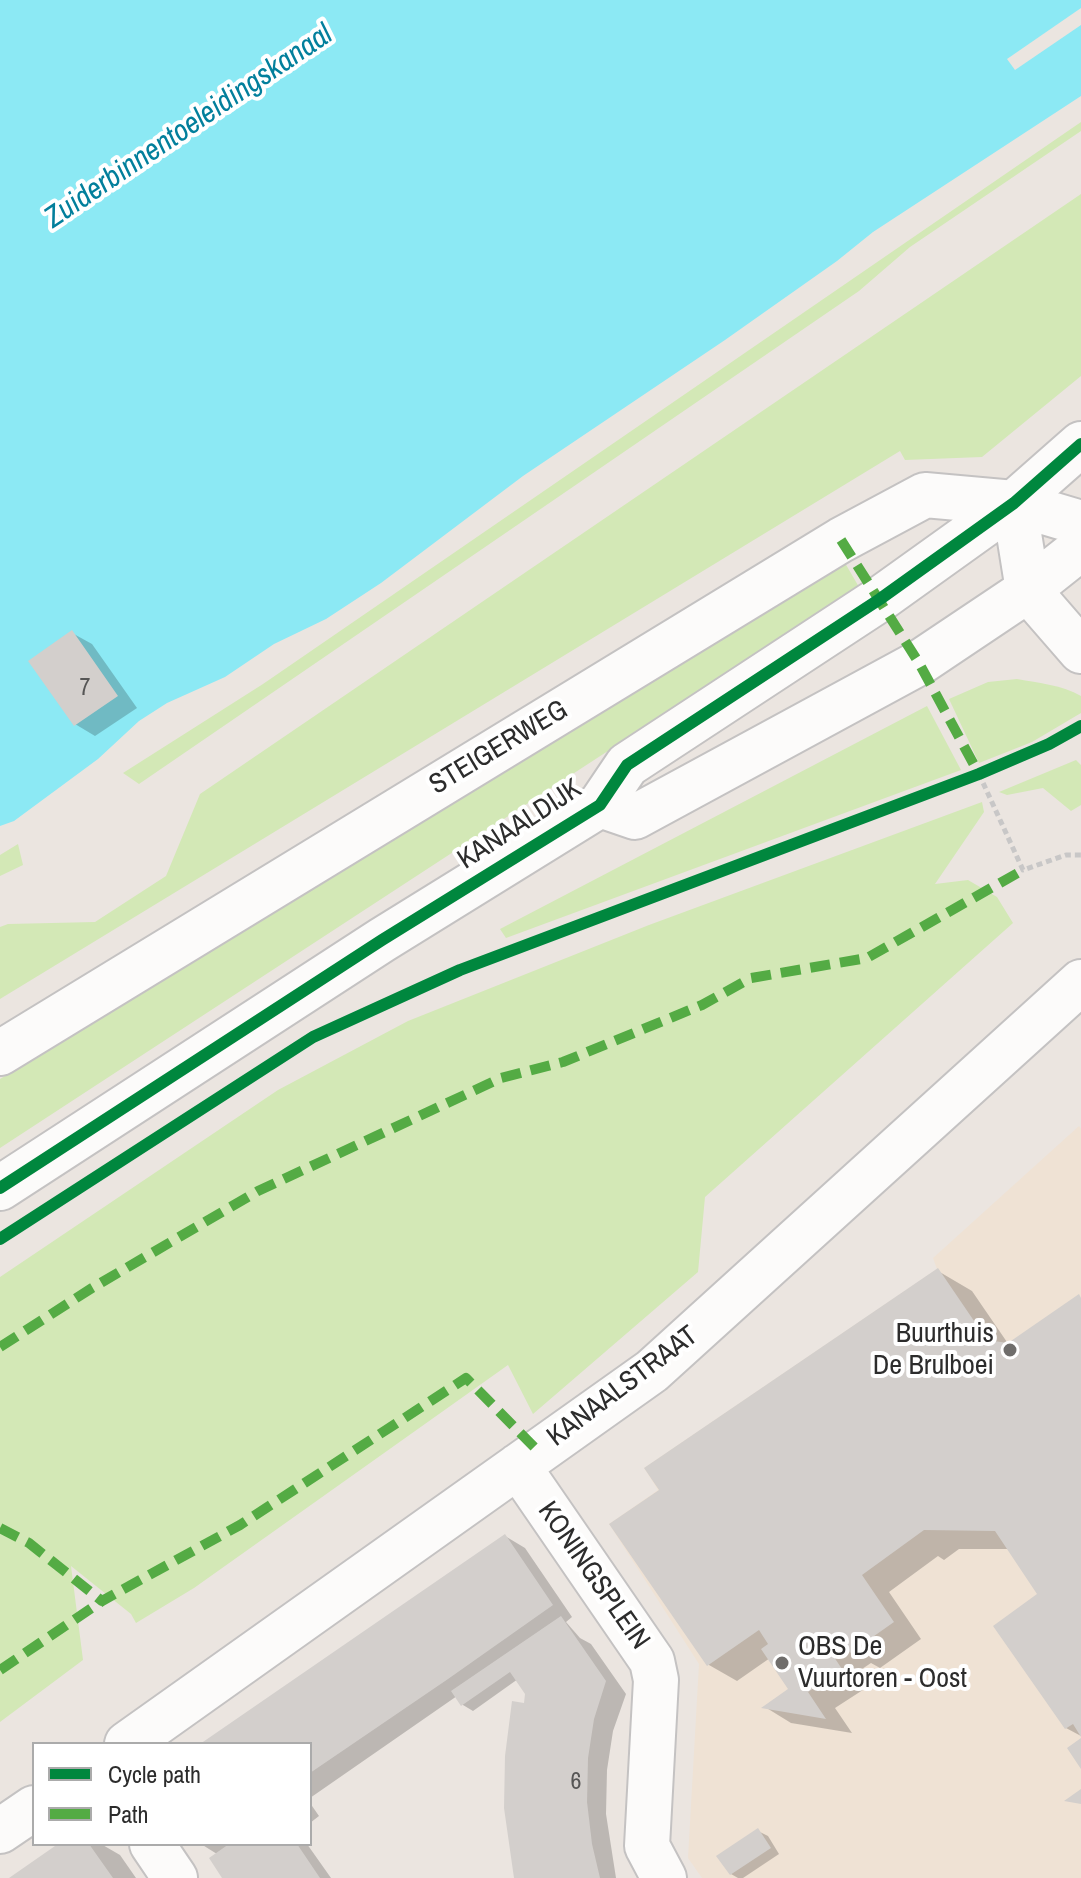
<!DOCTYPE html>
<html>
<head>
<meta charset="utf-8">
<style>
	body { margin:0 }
	#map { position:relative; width:1081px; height:1878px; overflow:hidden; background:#ebe5e0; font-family:"Archivo Narrow",sans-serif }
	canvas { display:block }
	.legend { position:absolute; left:32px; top:1742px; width:280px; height:104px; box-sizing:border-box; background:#fff; border:2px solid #ababab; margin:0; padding:10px 14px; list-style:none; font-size:24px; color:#2c2c2c }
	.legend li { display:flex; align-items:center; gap:16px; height:40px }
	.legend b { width:40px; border:2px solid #ababab }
</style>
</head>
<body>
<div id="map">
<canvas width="1081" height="1878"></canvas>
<ul class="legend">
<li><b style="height:10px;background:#00873e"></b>Cycle path</li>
<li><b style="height:10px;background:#54ab44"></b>Path</li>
</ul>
</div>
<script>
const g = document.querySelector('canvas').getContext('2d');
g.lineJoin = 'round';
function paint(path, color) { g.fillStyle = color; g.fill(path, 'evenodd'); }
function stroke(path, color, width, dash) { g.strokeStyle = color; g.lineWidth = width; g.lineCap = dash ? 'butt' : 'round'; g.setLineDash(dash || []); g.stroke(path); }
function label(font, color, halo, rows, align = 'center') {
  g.font = font + ' "Archivo Narrow",sans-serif'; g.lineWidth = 8; g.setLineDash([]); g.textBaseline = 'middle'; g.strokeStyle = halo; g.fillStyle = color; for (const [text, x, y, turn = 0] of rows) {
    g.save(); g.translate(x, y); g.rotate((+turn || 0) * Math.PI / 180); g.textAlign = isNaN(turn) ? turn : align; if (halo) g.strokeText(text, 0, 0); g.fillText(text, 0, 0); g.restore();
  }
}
paint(new Path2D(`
	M 1079,1126 L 1081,1129 L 1081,1878 L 702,1878 L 688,1858 L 699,1664 L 609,1524 L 658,1490 L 644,1468 L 937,1269 L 933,1258 Z`), '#efe2d4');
paint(new Path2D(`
	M 1081,122 L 1081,131 L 910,247 L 859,291 L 139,784 L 123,773 L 263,684 Z
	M 1081,194 L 1081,376 L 982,457 L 905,460 L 900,451 L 0,999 L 0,927 L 8,924 L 95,922 L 166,876 L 200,794 Z
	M 845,563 L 859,587 L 0,1148 L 0,1079 Z
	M 1017,679 C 1039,683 1062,685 1081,696 L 1081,713 L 1032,742 L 979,763 L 949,699 L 988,682 Z
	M 927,706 L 961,770 L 506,938 L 500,929 Z
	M 1076,760 L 1081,765 L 1081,805 L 1071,811 L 1043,788 L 1007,795 L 999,792 Z
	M 982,802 L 984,812 L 935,884 L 968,880 L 997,897 L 1013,923 L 705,1197 L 698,1272 L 533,1414 L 508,1365 L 194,1588 L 136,1623 L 131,1614 L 71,1566 L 83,1660 L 0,1722 L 0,1277 L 278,1090 L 408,1021 L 649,925 Z
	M 18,844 L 23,865 L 0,876 L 0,855 Z`), '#d3e8b6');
paint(new Path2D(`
	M 0,0 L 1081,0 L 1081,96 L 873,232 L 837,261 L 725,340 L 523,476 L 381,583 L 326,619 L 274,644 L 225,677 L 167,703 L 139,721 L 98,759 L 14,821 L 0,826 Z`), '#8ce9f4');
paint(new Path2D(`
	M 1081,8 L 1081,25 L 1015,70 L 1007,59 Z`), '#ebe5e0');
paint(new Path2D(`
	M 72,633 L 92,644 L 137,708 L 95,736 L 75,724 Z
	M 938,1271 L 972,1291 L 1009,1345 L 1081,1298 L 1081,1736 L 1066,1728 L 1040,1595 L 1010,1549 L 959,1549 L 944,1560 L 938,1556 L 889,1592 L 921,1639 L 880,1668 L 871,1663 L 859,1671 L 869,1686 L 835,1708 L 852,1733 L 791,1723 L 765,1707 L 791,1690 L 770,1658 L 737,1681 L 709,1665 L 662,1490 Z
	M 505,1536 L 525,1548 L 572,1617 L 566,1622 L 580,1638 L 591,1644 L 626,1694 L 613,1731 L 607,1770 L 606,1814 L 616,1878 L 516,1878 L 527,1694 L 518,1679 L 473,1711 L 463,1705 L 457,1696 L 310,1798 L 310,1744 L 202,1744 Z
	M 310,1803 L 319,1816 L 310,1823 Z
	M 758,1831 L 768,1836 L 779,1854 L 743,1878 L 738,1878 L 731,1874 Z
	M 60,1844 L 101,1844 L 120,1855 L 136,1878 L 11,1878 Z
	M 201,1844 L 307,1844 L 331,1878 L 225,1878 L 217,1854 Z`), '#0003');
paint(new Path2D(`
	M 72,630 L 118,696 L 74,726 L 28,661 Z
	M 938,1268 L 987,1340 L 1008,1343 L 1079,1294 L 1081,1298 L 1081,1737 L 1073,1724 L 1065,1729 L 993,1626 L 1037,1594 L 995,1531 L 924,1530 L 862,1575 L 894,1622 L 850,1653 L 845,1645 L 832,1654 L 842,1669 L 808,1692 L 826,1719 L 761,1708 L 788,1689 L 761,1649 L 768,1644 L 759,1630 L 707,1666 L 609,1524 L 659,1490 L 644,1468 Z
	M 505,1534 L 553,1605 L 448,1679 L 310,1773 L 310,1744 L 200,1744 Z
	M 561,1616 L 606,1681 L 594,1719 L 588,1758 L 587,1802 L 592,1844 L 600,1878 L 514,1878 L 504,1808 L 505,1756 L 512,1701 L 524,1703 L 525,1694 L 510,1672 L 461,1706 L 451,1691 Z
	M 1081,1738 L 1081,1769 L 1067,1748 Z
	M 1081,1789 L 1081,1804 L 1064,1801 Z
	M 758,1828 L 771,1848 L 730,1875 L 716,1856 Z
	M 54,1844 L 89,1844 L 113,1878 L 9,1878 L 55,1846 Z
	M 229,1844 L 297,1844 L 320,1878 L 222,1878 L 209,1858 Z`), '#d3cfcc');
const minor = new Path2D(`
	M 1014,503 L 1028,590 L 1081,651
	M 600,805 L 635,817 L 919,663 L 1028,590 L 1081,548
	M 0,1053 L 841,540 L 925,495 L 1014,503 L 1081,523
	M 0,1188 L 382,940 L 600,805 L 627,765 L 880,599 L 1014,503 L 1081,444
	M 518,1466 L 652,1661 L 656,1680 L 647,1846 L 664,1878
	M 127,1744 L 652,1371 L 1081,982
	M 0,1831 L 34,1808
	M 152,1844 L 175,1878`);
stroke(minor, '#c4c2c2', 48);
stroke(new Path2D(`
	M 979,774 L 1023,870 L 1066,855 L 1081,855`), '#c8c7c7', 5, [6, 4]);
stroke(minor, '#fcfbfa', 44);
stroke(new Path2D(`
	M 841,540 L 919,663 L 979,774
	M 0,1347 L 92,1288 L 258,1191 L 501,1078 L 563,1062 L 702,1005 L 751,978 L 867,958 L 1023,870
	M 0,1528 L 29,1543 L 102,1601 L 240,1525 L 466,1378 L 538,1451
	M 0,1670 L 102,1601`), '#54ab44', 10, [20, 10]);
stroke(new Path2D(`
	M 0,1188 L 382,940 L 600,805 L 627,765 L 880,599 L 1014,503 L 1081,444
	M 0,1239 L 313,1037 L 460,970 L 979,774 L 1049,744 L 1081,726`), '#00873e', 12);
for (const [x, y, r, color] of [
	[1010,1350,8,"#6f6d6b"],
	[782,1663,8,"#6f6d6b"]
]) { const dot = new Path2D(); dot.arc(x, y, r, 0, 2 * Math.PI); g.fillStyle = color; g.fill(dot); stroke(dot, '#fff', 3); }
label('24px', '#565655', null, [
	["7",85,689],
	["6",576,1783]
]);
label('28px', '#2c2c2c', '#fff', [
	["STEIGERWEG",499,748,-31],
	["KANAALDIJK",520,825,-33],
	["KANAALSTRAAT",623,1387,-37],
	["KONINGSPLEIN",593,1576,55]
]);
label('28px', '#2c2c2c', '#fff', [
	["Buurthuis",994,1334],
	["De Brulboei",994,1366],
	["OBS De",798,1647,"left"],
	["Vuurtoren - Oost",798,1679,"left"]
], 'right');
label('italic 30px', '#027f9c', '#fff', [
	["Zuiderbinnentoeleidingskanaal",189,127,-34]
]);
</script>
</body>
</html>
